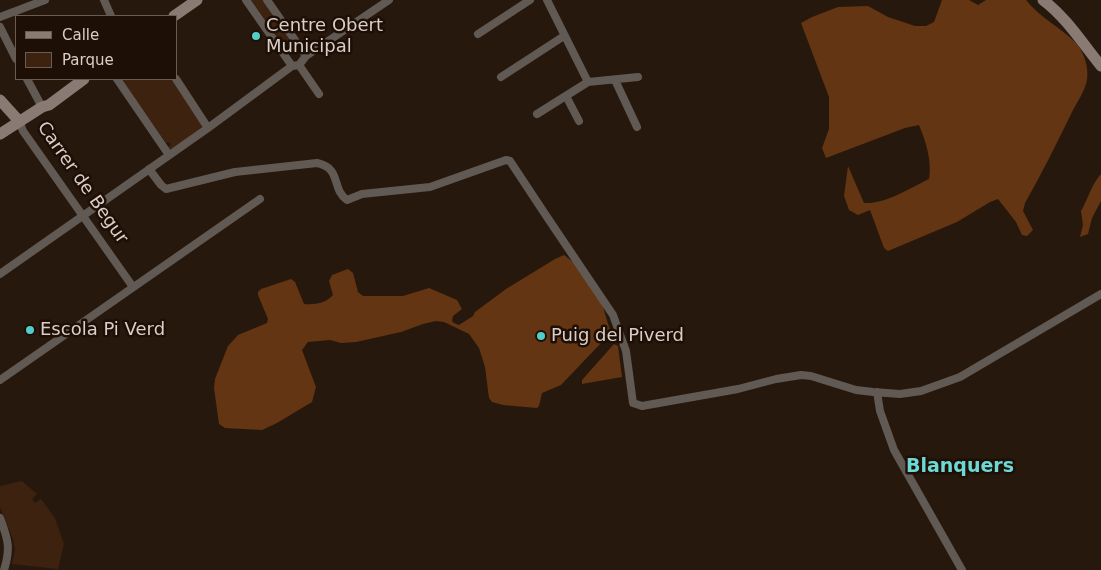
<!DOCTYPE html>
<html>
<head>
<meta charset="utf-8">
<style>
	body { margin:0 }
	#map { position:relative; width:1101px; height:570px; overflow:hidden; background:#27180d; font-family:"DejaVu Sans",sans-serif }
	canvas { display:block }
	.legend { position:absolute; left:15px; top:15px; width:162px; height:65px; box-sizing:border-box; background:#1d0f05; border:1px solid #695c53; margin:0; padding:6px 9px; list-style:none; font-size:15px; color:#dacfc8 }
	.legend li { display:flex; align-items:center; gap:10px; height:25px }
	.legend b { width:25px; border:1px solid #695c53 }
</style>
</head>
<body>
<div id="map">
<canvas width="1101" height="570"></canvas>
<ul class="legend">
<li><b style="height:6px;background:#897b73"></b>Calle</li>
<li><b style="height:14px;background:#3d220f"></b>Parque</li>
</ul>
</div>
<script>
const g = document.querySelector('canvas').getContext('2d');
g.lineJoin = 'round';
function paint(path, color) { g.fillStyle = color; g.fill(path, 'evenodd'); }
function stroke(path, color, width, dash) { g.strokeStyle = color; g.lineWidth = width; g.lineCap = dash ? 'butt' : 'round'; g.setLineDash(dash || []); g.stroke(path); }
function label(font, color, halo, rows, align = 'center') {
  g.font = font + ' "DejaVu Sans",sans-serif'; g.lineWidth = 5; g.setLineDash([]); g.textBaseline = 'middle'; g.strokeStyle = halo; g.fillStyle = color; for (const [text, x, y, turn = 0] of rows) {
    g.save(); g.translate(x, y); g.rotate((+turn || 0) * Math.PI / 180); g.textAlign = isNaN(turn) ? turn : align; if (halo) g.strokeText(text, 0, 0); g.fillText(text, 0, 0); g.restore();
  }
}
paint(new Path2D(`
	M 251,0 L 264,0 L 297,47 L 288,53 Z
	M 120,79 L 171,79 L 199,120 L 203,126 L 202,128 L 174,148 L 170,149 L 168,147 L 171,145 L 169,142 L 166,143 Z
	M 22,481 L 37,494 L 32,499 L 35,503 L 41,499 L 55,518 L 64,544 L 58,569 L 12,564 L 15,550 L 13,539 L 0,507 L 0,486 Z`), '#3d220f');
paint(new Path2D(`
	M 942,0 L 969,0 L 978,5 L 986,0 L 1026,0 C 1038,16 1061,28 1075,42 C 1084,51 1089,68 1087,80 C 1085,91 1077,102 1072,112 C 1057,143 1042,173 1025,203 L 1023,211 L 1033,230 L 1027,236 L 1022,235 L 1016,222 L 998,199 L 990,202 L 957,222 L 888,251 L 884,248 L 870,210 L 858,215 L 849,210 L 844,196 L 848,166 L 864,203 C 885,204 909,189 929,179 C 932,161 926,142 919,125 L 905,128 L 826,158 L 822,148 L 829,129 L 829,97 L 801,23 L 812,17 L 838,7 L 868,6 L 888,17 L 915,26 L 926,26 L 934,22 Z
	M 1101,174 L 1101,201 L 1092,218 L 1088,234 L 1080,237 L 1083,225 L 1081,211 C 1088,199 1091,185 1101,174 Z
	M 564,255 L 573,262 L 602,304 L 610,330 L 601,343 L 561,385 L 542,393 L 539,406 L 537,408 L 503,405 L 492,402 L 489,398 L 485,367 L 479,348 L 469,334 L 444,322 L 436,321 L 423,324 L 401,332 L 356,342 L 341,343 L 330,340 L 308,342 L 302,350 L 316,387 L 312,402 L 277,423 L 262,430 L 225,428 L 219,424 L 214,388 L 215,379 L 228,346 L 238,335 L 267,323 L 268,319 L 258,295 L 258,292 L 261,289 L 291,279 L 295,282 L 304,304 C 315,305 326,303 333,295 L 329,281 L 332,275 L 348,269 L 353,273 L 358,292 L 363,296 L 403,296 L 429,288 L 457,300 L 462,309 L 453,316 L 452,321 L 454,323 L 459,325 L 473,316 L 475,312 L 506,289 L 555,259 Z
	M 614,344 L 618,346 L 622,377 L 582,384 L 582,380 Z`), '#633512');
stroke(new Path2D(`
	M 104,0 L 111,16
	M 246,0 L 292,66
	M 267,0 L 306,56
	M 547,0 L 588,82 L 638,77
	M 0,17 L 45,0
	M 0,27 L 16,59
	M 478,34 L 530,0
	M 299,65 L 319,94
	M 501,77 L 564,36
	M 27,79 L 42,107
	M 117,79 L 169,155
	M 176,79 L 208,128
	M 615,80 L 637,127
	M 566,96 L 579,121
	M 537,114 L 588,82
	M 19,121 L 23,131 L 133,287
	M 149,169 L 161,185 L 166,189 L 235,172 L 317,163 C 342,168 331,189 347,200 L 362,194 L 430,187 L 506,160 L 510,161 L 545,214 L 613,315 L 626,351 L 633,403 L 642,406 L 738,389 L 776,379 L 801,375 L 811,376 L 856,390 L 873,392 L 900,394 L 921,391 L 960,377 L 1101,294
	M 0,274 L 208,128 L 292,66 L 299,65 L 306,56 L 389,0
	M 0,380 L 260,199
	M 877,392 L 880,411 L 894,450 L 962,570
	M 0,518 C 8,539 11,548 4,570`), '#615953', 8);
stroke(new Path2D(`
	M 1043,0 C 1066,17 1083,44 1101,66
	M 174,16 L 197,0
	M 0,100 L 19,121
	M 0,134 L 42,107 L 49,105 L 84,79`), '#897b73', 11);
for (const [x, y, r, color] of [
	[256,36,5,"#53cdca"],
	[30,330,5,"#53cdca"],
	[541,336,5,"#53cdca"]
]) { const dot = new Path2D(); dot.arc(x, y, r, 0, 2 * Math.PI); g.fillStyle = color; g.fill(dot); stroke(dot, '#1d0f05', 2); }
label('18px', '#dacfc8', '#1d0f05', [
	["Centre Obert",266,26],
	["Municipal",266,47],
	["Escola Pi Verd",40,330],
	["Puig del Piverd",551,336]
], 'left');
label('18px', '#dacfc8', '#1d0f05', [
	["Carrer de Begur",82,183,55]
]);
label('bold 19px', '#6dd9d6', '#1d0f05', [
	["Blanquers",960,467]
]);
</script>
</body>
</html>
